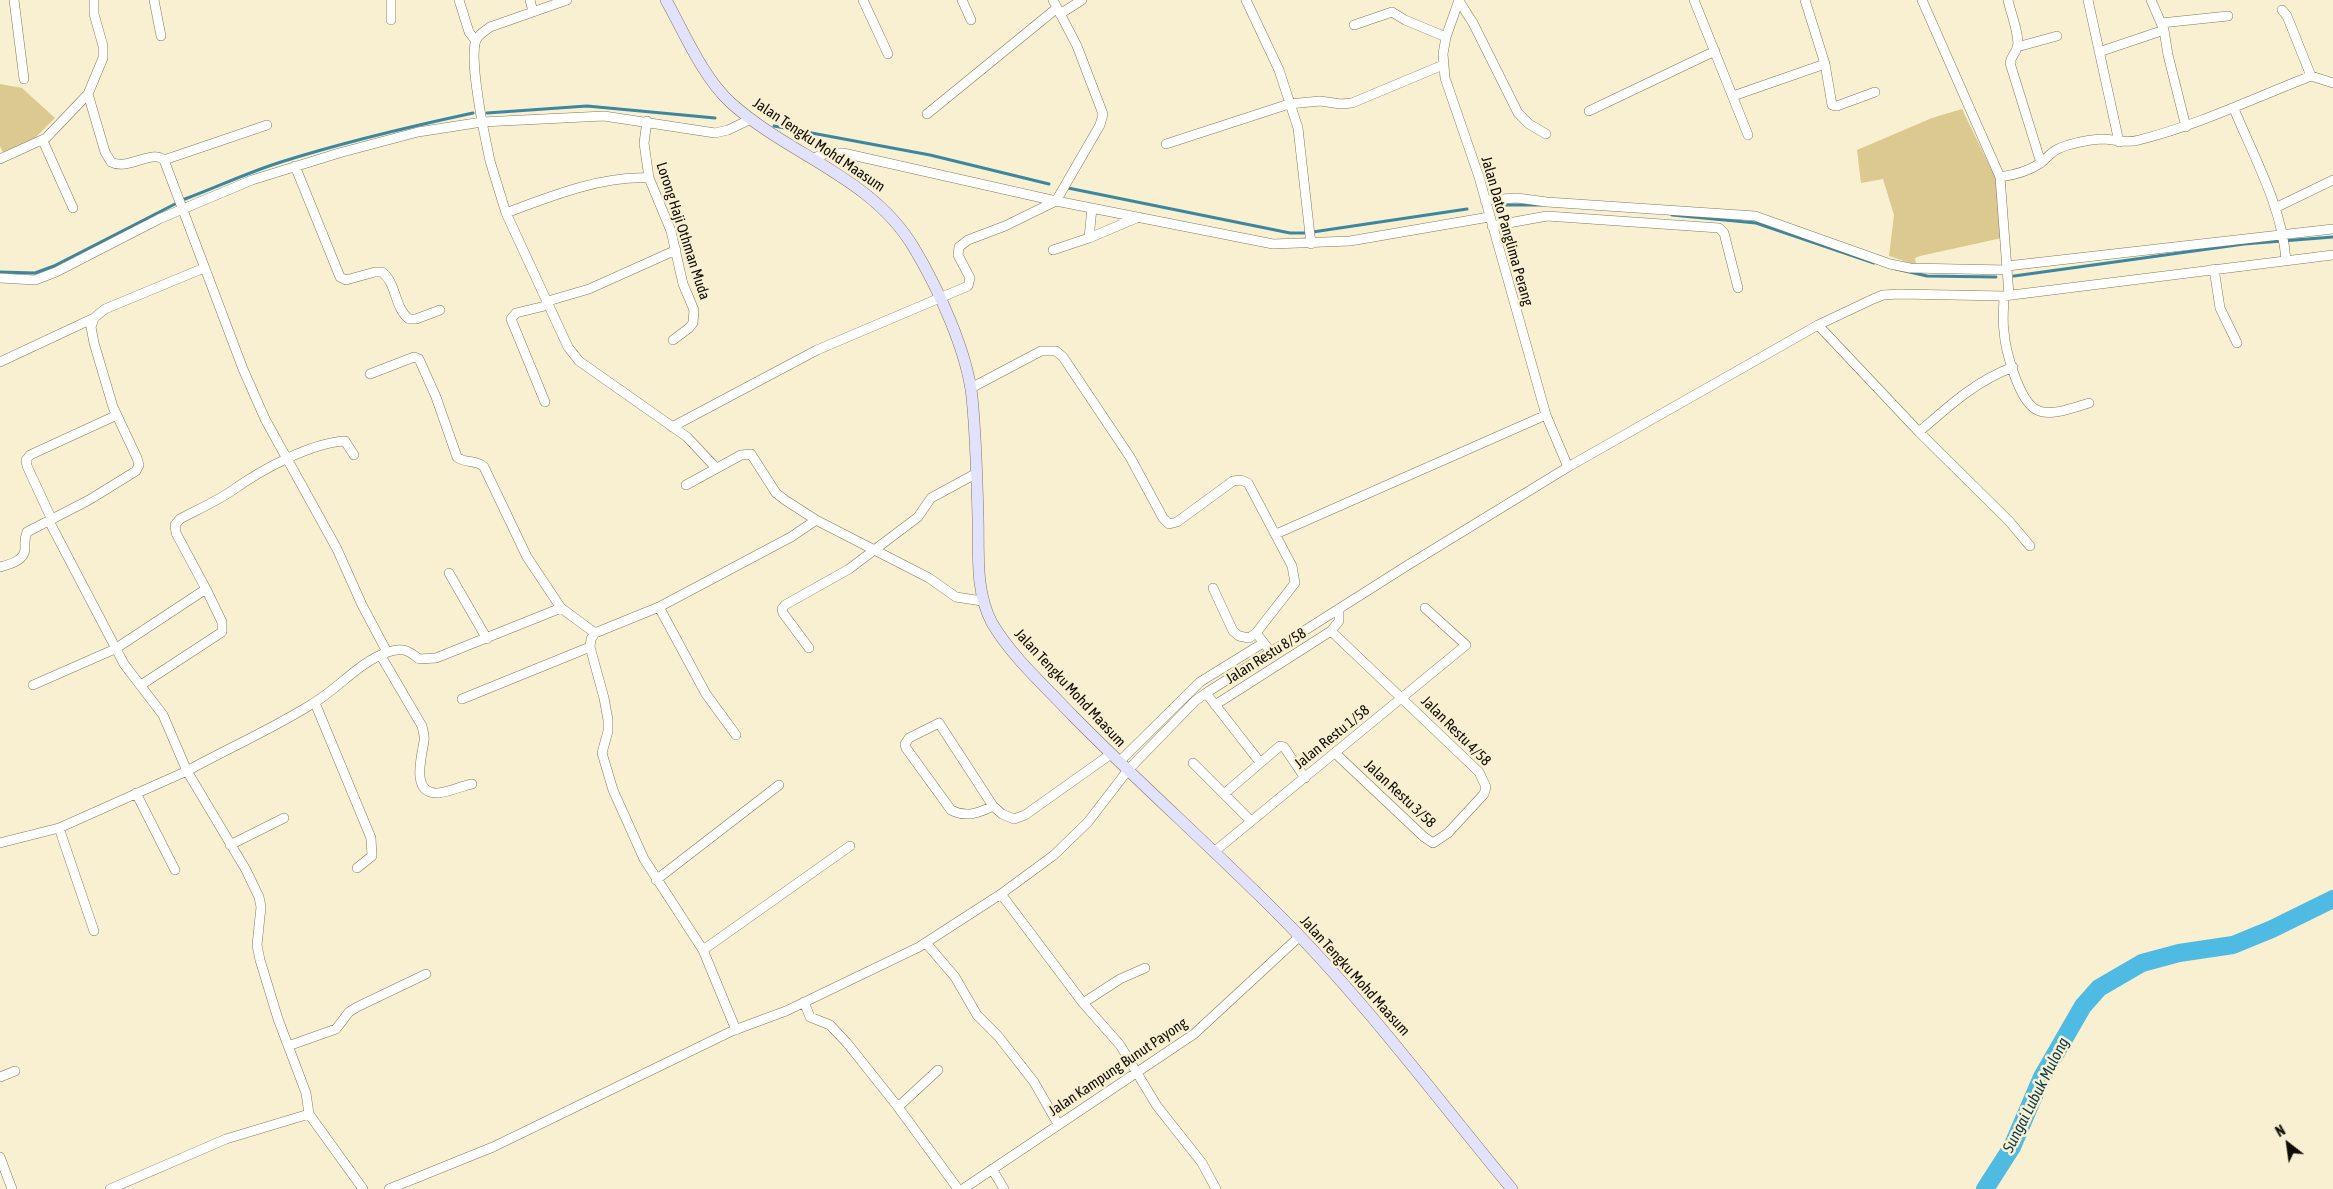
<!DOCTYPE html>
<html>
<head>
<meta charset="utf-8">
<style>
	body { margin:0 }
	#map { position:relative; width:2333px; height:1189px; overflow:hidden; background:#f9f0d2; font-family:"Asap Condensed",sans-serif }
	canvas { display:block }
	.north { position:absolute; left:2263px; top:1119px; width:50px; height:50px; -webkit-text-stroke:4px #f9f0d2; paint-order:stroke; rotate:330deg; font-size:14px; font-weight:700; line-height:20px; text-align:center; color:#100d04 }
	.north::after { content:''; display:block; margin:auto; width:18px; height:22px; background:#100d04; clip-path:polygon(50% 0,100% 100%,50% 72%,0 100%) }
</style>
</head>
<body>
<div id="map">
<canvas width="2333" height="1189"></canvas>
<div class="north">N</div>
</div>
<script>
const g = document.querySelector('canvas').getContext('2d');
g.lineJoin = 'round';
function paint(path, color) { g.fillStyle = color; g.fill(path, 'evenodd'); }
function stroke(path, color, width, dash) { g.strokeStyle = color; g.lineWidth = width; g.lineCap = dash ? 'butt' : 'round'; g.setLineDash(dash || []); g.stroke(path); }
function label(font, color, halo, rows, align = 'center') {
  g.font = font + ' "Asap Condensed",sans-serif'; g.lineWidth = 5; g.setLineDash([]); g.textBaseline = 'middle'; g.strokeStyle = halo; g.fillStyle = color; for (const [text, x, y, turn = 0] of rows) {
    g.save(); g.translate(x, y); g.rotate((+turn || 0) * Math.PI / 180); g.textAlign = isNaN(turn) ? turn : align; if (halo) g.strokeText(text, 0, 0); g.fillText(text, 0, 0); g.restore();
  }
}
paint(new Path2D(`
	M 0,84 L 22,88 L 55,118 L 34,139 L 3,153 L 0,146 Z
	M 1962,109 L 1997,181 L 2002,238 L 1920,256 L 1915,258 L 1916,263 L 1913,264 L 1889,256 L 1894,215 L 1883,179 L 1861,183 L 1857,150 L 1932,118 Z`), '#dbc98f');
stroke(new Path2D(`
	M 487,113 L 587,106 L 715,118
	M 774,126 L 930,155 L 1049,184
	M 1068,188 L 1290,233 L 1306,233 L 1467,209
	M 185,199 C 217,187 249,172 281,162 C 344,142 408,127 473,113
	M 1505,205 L 1541,205
	M 1672,215 L 1756,223 L 1874,263
	M 1892,268 L 1927,276 L 1996,277
	M 0,272 L 35,273 L 54,266 L 175,204
	M 2014,276 L 2244,244 L 2333,237`), '#3c869f', 3);
stroke(new Path2D(`
	M 1985,1189 L 2012,1147 L 2042,1077 L 2083,1006 L 2099,988 L 2142,963 L 2179,953 L 2233,945 L 2272,929 L 2333,899`), '#4fbae2', 18);
const street = new Path2D(`
	M 14,0 L 24,79
	M 154,0 L 161,36
	M 391,0 L 391,20
	M 459,0 L 469,32 L 476,41
	M 530,0 L 533,12
	M 567,0 L 490,27 C 485,31 479,34 476,40 C 470,57 479,103 482,122 L 604,116 L 715,133 L 728,130 L 751,119
	M 863,0 L 888,54
	M 962,0 L 971,20
	M 1246,0 L 1279,70 L 1298,128 L 1311,244
	M 1459,0 L 1446,37 L 1443,54 L 1445,78 L 1479,177 L 1546,415 L 1568,467
	M 1694,0 L 1748,135
	M 1805,0 L 1825,64 L 1832,105 L 1837,106 L 1875,92
	M 1922,0 L 2000,177 C 2014,175 2027,172 2039,164 C 2047,159 2051,151 2060,148 C 2072,143 2089,140 2101,139 C 2114,139 2126,144 2139,140 C 2199,125 2254,98 2311,76
	M 2008,0 C 2010,11 2021,38 2017,48 C 2015,54 2011,56 2010,63 L 2041,163
	M 2088,0 L 2119,142
	M 2151,0 L 2164,30 L 2168,55 L 2186,127
	M 1459,1 L 1473,23 L 1518,113 L 1529,124 L 1546,134
	M 2282,10 L 2287,16 L 2311,76 L 2333,83
	M 1060,14 L 1082,0
	M 2161,23 L 2228,16
	M 1354,25 L 1392,12 L 1405,20 L 1446,37
	M 2017,47 L 2057,36
	M 2099,52 L 2164,30
	M 88,94 L 105,152 L 111,162 C 128,171 151,149 164,160 L 243,369 L 265,419 L 337,549 L 362,605 L 387,652
	M 1733,96 L 1825,64
	M 2234,109 C 2254,157 2282,207 2286,260
	M 1589,111 L 1715,51
	M 927,114 L 1057,8
	M 647,121 L 644,143 L 649,178 L 671,231 L 683,284 L 694,310 L 693,323 L 689,328 L 673,340
	M 43,141 L 73,208
	M 1166,144 L 1289,104 L 1320,101 L 1341,104 L 1352,103 L 1443,65
	M 813,158 L 828,153 L 843,153 L 1056,201 L 1273,244 L 1350,241 L 1489,217
	M 0,159 L 46,138 L 88,94 L 103,58 L 103,46 L 94,14 L 94,0
	M 164,160 L 267,125
	M 295,166 L 340,277 L 346,280 L 375,272 L 382,272 C 397,283 394,308 409,319 L 416,319 L 440,310
	M 2000,177 L 2009,295
	M 1485,200 L 1517,198 L 1547,202 L 1755,216 L 1890,264 L 1910,268 L 2007,270
	M 2275,208 L 2333,180
	M 506,213 C 551,196 601,176 649,178
	M 1492,226 L 1547,216 L 1719,228 L 1724,233 L 1738,288
	M 1089,238 L 1092,208
	M 1053,250 L 1089,238 L 1139,217
	M 2007,266 L 2333,229
	M 2214,269 L 2220,308 L 2237,343
	M 0,278 L 35,280 L 56,272 L 159,219 L 252,180 L 339,153 L 418,132 L 482,122 L 490,161 L 506,213 L 568,347 L 579,361 L 687,437 L 716,468
	M 2004,296 C 2004,307 2002,319 2004,331 C 2005,349 2019,402 2037,410 C 2051,417 2075,407 2089,403
	M 548,301 L 589,289 L 676,250
	M 1818,325 L 1919,432 L 2009,521 L 2030,546
	M 0,362 L 94,318
	M 370,374 L 414,357 L 419,359 L 436,397 L 457,457 C 465,464 476,459 484,467 L 527,557 L 561,608
	M 971,388 L 1041,351 L 1056,351 L 1063,357 L 1130,457 L 1163,518 L 1169,524 L 1177,522 L 1233,481 L 1241,480 L 1248,483 L 1292,566 L 1295,583 L 1256,633 L 1271,652
	M 545,402 L 511,319 L 516,313 L 549,305
	M 672,427 L 817,350 L 968,286 L 970,278 L 958,255 L 959,247 L 968,240 L 1005,226 L 1056,201 L 1100,125 L 1103,114 L 1077,46 L 1053,0
	M 1919,432 C 1949,406 1974,382 2013,367
	M 686,485 L 741,455 L 751,454 L 776,493 L 785,500 L 816,520 L 929,578 L 956,597 L 982,601
	M 52,520 L 27,466 L 26,460 L 30,455 L 117,415
	M 1276,534 L 1546,415
	M 0,567 C 10,564 24,561 25,549 C 25,542 24,539 27,532 L 89,500 L 136,471 L 139,465 L 137,458 L 113,407 L 94,343 L 91,327 L 94,318 L 105,309 L 204,268
	M 449,573 L 487,639
	M 1213,588 L 1233,631 L 1239,636 L 1249,638 L 1256,633
	M 659,607 L 706,694 L 736,735
	M 1331,631 L 1479,772 L 1486,787 L 1484,794 L 1448,833 L 1433,843 L 1424,837 L 1335,753
	M 595,633 L 591,639 L 590,647 L 604,698 L 608,720 L 608,731 L 602,753 L 613,790 L 644,859 L 703,950 L 736,1030
	M 809,648 L 783,613 L 782,609 L 785,605 L 849,569 L 918,517 L 931,498 L 977,473
	M 381,656 L 422,726 C 423,731 425,736 424,741 C 422,756 410,794 438,793 C 449,792 462,786 472,784
	M 33,685 L 115,649 L 206,589 L 176,533 L 175,525 L 180,519 C 197,510 217,501 233,490 C 261,470 310,443 345,441 L 354,455
	M 141,685 L 222,632 L 222,622 L 206,589
	M 1206,693 L 1259,761
	M 462,699 L 590,647
	M 315,703 L 371,838 L 372,856 L 357,868
	M 1215,705 L 1331,631 L 1339,621 L 1339,611
	M 1119,762 L 1200,682 L 1263,643
	M 1193,763 L 1251,821
	M 136,793 L 175,870
	M 1224,794 L 1280,746 L 1284,747 L 1305,778
	M 993,806 C 979,813 966,818 951,810 L 906,748 L 905,744 L 909,738 L 939,723 L 993,806 L 1002,814 L 1014,819 L 1025,815 L 1111,754
	M 59,828 L 94,931
	M 0,843 L 59,828 L 187,771 L 163,715 L 124,664 L 49,521
	M 230,845 L 284,818
	M 1215,851 L 1466,645 L 1425,608
	M 656,880 L 779,785
	M 1001,894 L 1083,1003 L 1120,1045 L 1157,1106 L 1202,1163 L 1216,1189
	M 926,943 L 955,977 L 977,1015 L 998,1036 L 1034,1082 L 1058,1124
	M 703,950 L 850,846
	M 804,1002 L 810,1017 L 830,1025 L 847,1043 L 898,1107 L 958,1189
	M 1083,1003 L 1120,979 L 1145,968
	M 288,1046 L 336,1029 L 349,1012 L 357,1007 L 426,974
	M 0,1077 L 15,1071
	M 898,1107 L 938,1070
	M 0,1157 L 12,1189
	M 992,1169 L 1004,1189
	M 110,1189 L 226,1139 L 309,1114
	M 363,1189 L 309,1114 L 306,1093 L 278,1019 L 260,960 L 257,945 L 261,907 L 259,897 L 246,870 L 187,771 C 229,748 272,729 312,704 C 338,689 359,662 388,652 C 402,647 408,650 419,659 L 436,658 L 561,608 L 595,633 L 659,607 L 791,537 L 816,520
	M 389,1189 L 493,1147 L 732,1031 L 786,1011 L 919,947 L 1001,894 L 1054,855 L 1088,822 L 1128,770 L 1195,701 L 1206,693 L 1408,565 L 1568,467 L 1818,325 L 1873,299 L 1883,295 L 1899,294 L 2004,296 L 2333,255
	M 963,1189 L 1194,1034 L 1300,936`);
const secondary = new Path2D(`
	M 666,0 C 685,34 702,76 731,103 C 790,156 872,177 914,248 C 938,288 967,351 972,397 C 976,437 977,478 978,518 C 979,554 975,591 992,623 C 1012,657 1045,686 1072,715 C 1138,782 1208,844 1275,911 C 1362,997 1434,1095 1512,1189`);
stroke(street, '#81795e', 10);
stroke(secondary, '#81795e', 12);
stroke(street, '#fff', 9);
stroke(secondary, '#e2e2fe', 11);
label('15px', '#100d04', '#f9f0d2', [
	["Jalan Tengku Mohd Maasum",819,145,34],
	["Lorong Haji Othman Muda",683,231,72],
	["Jalan Dato Panglima Perang",1507,231,74],
	["Jalan Restu 8/58",1266,656,-32],
	["Jalan Tengku Mohd Maasum",1070,688,47],
	["Jalan Restu 4/58",1456,731,45],
	["Jalan Restu 1/58",1332,737,-39],
	["Jalan Restu 3/58",1400,794,43],
	["Jalan Tengku Mohd Maasum",1355,976,48],
	["Jalan Kampung Bunut Payong",1118,1067,-34]
]);
label('italic 16px', '#0c3c4d', '#f9f0d2', [
	["Sungai Lubuk Mulong",2036,1095,-63]
]);
</script>
</body>
</html>
